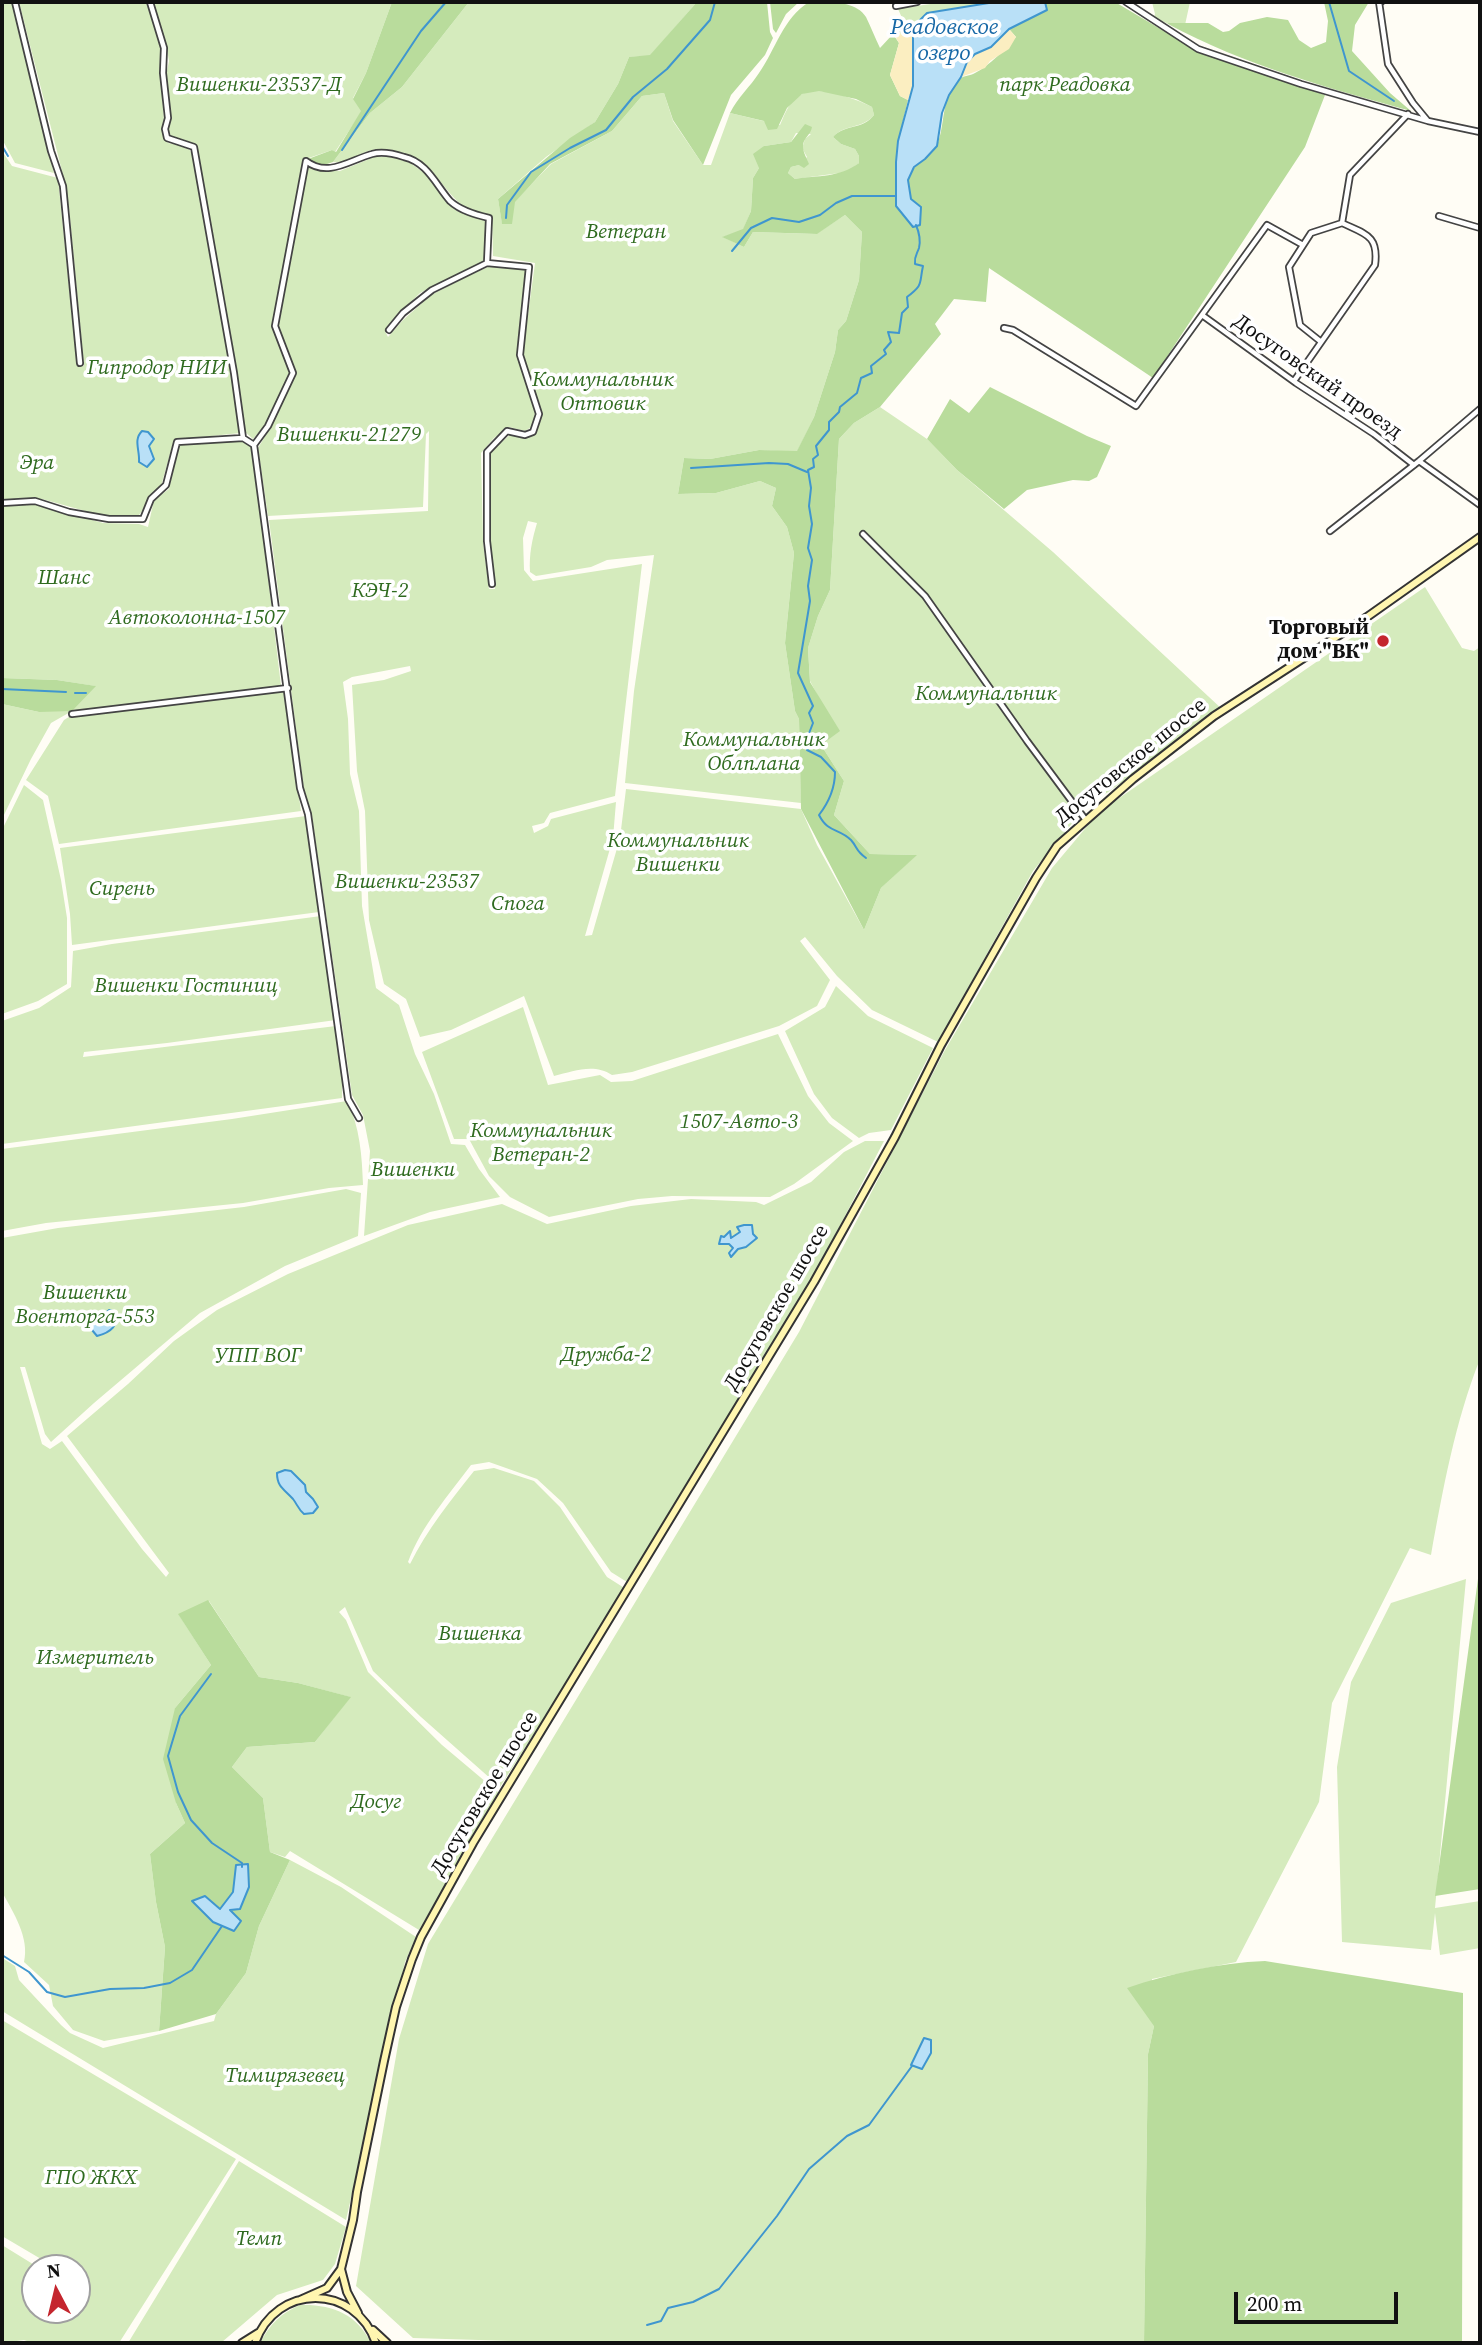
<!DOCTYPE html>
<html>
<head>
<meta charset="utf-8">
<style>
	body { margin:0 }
	#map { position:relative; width:1482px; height:2345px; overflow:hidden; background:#fffdf5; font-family:"Source Serif 4",serif }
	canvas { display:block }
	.frame { position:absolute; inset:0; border:4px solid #111; pointer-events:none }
	.north { position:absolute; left:21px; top:2254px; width:70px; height:70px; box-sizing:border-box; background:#fff; border:2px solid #a0a0a0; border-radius:50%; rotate:353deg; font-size:19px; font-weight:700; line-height:28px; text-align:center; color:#111 }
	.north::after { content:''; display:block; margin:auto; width:24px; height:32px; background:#c4262e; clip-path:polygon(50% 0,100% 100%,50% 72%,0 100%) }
	.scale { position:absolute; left:1234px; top:2292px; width:164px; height:32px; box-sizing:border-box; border:4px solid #111; border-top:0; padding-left:9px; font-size:21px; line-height:24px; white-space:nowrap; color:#111; -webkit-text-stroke:5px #fff; paint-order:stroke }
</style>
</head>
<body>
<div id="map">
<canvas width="1482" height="2345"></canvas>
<div class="frame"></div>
<div class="north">N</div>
<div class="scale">200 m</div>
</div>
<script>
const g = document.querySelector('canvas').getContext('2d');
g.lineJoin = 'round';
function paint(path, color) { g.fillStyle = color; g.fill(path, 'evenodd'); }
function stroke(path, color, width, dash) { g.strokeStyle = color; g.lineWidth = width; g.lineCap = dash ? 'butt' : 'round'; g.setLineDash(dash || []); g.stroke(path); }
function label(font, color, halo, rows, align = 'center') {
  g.font = font + ' "Source Serif 4",serif'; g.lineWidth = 7; g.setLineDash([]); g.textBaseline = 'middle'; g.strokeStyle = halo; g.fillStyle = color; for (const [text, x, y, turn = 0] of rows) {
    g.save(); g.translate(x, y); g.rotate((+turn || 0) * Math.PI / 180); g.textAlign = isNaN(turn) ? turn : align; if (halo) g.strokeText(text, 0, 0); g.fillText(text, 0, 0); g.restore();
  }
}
paint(new Path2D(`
	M 2,2 L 12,2 L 54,173 L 15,163 L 2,139 Z
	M 19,2 L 146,2 L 161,45 L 161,80 L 165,135 L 168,143 L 188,147 L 193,156 L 231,369 L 240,433 L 174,440 L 161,486 C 149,493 148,504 139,515 L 103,516 L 42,499 L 2,500 L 2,151 L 12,166 L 58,178 L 77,366 L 84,366 L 69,208 L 62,171 Z
	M 151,2 L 392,2 L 366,73 L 353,98 L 362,111 L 335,152 L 332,150 L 303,160 L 293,224 L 272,326 L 290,372 L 267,423 L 253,439 L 244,431 L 235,359 L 197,145 L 171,136 L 167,129 L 170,116 L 166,76 L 169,61 L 166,44 Z
	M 469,2 L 697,2 L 650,56 L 629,57 L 618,84 L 595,122 L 546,157 L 498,199 L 502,223 L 514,202 L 551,164 L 612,131 L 642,96 L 664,93 L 673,121 L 703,165 L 711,165 L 730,113 L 780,125 C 785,114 789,100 802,94 C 819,85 856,99 872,107 L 874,115 C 863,129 844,124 833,137 L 841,144 L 855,149 L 859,156 L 859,163 L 847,172 L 795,179 L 788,173 L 791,167 L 799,165 L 807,157 L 802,148 L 805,139 L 811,134 L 796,133 L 791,142 L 764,146 L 759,168 L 753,178 L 751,211 L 743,230 L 723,237 L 744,247 L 753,232 L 816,234 L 845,215 L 862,232 L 859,280 L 846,321 L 838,330 L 835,352 L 814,417 L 797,452 L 759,450 L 710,459 L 684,458 L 678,494 L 716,493 L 760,481 L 776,488 L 772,506 L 787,527 L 794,553 L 785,643 L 795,711 L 799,719 L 801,803 L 625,783 L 634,691 L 654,555 L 607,560 L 591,567 L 536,576 L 530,572 C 529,554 532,540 537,523 L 528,521 L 523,538 L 524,570 L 533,581 L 642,564 L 615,796 L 550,813 L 544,823 L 532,826 L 534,833 L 548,826 L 551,819 L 616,802 L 613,838 L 585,936 L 592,935 L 620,838 L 626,789 L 801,809 L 817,845 L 864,930 L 881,888 L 916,855 L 870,854 L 834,815 L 844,781 L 821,745 L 819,698 L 810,681 L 808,648 L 818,616 L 830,590 L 839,439 L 854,423 L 880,407 L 927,439 L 957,470 L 1053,552 L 1223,710 L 1083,810 L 1033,871 L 938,1042 L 872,1010 L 837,976 L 805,937 L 800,941 L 830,980 L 817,1006 L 779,1026 L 632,1072 L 612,1075 C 594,1063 574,1071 554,1076 L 524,996 L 451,1030 L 420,1037 L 406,999 L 384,984 L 369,920 L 365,811 L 357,771 L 352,685 L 384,680 L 411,671 L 410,666 L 352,677 L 343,682 L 348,719 L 350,774 L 359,811 L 362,906 L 376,988 L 399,1005 L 415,1054 L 434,1094 L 451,1144 L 465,1145 L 479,1169 L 500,1197 L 430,1212 L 364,1236 L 370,1151 L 363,1115 L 352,1095 L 312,816 L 305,798 L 269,520 L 428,511 L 429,431 L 426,434 L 423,507 L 268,516 L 258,448 C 273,425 282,399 296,375 L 278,327 L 307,165 L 319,169 L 340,171 L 374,157 L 392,157 L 409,162 L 427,175 L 447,203 L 457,211 L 486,221 L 485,261 L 420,293 L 400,313 L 385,331 L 388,337 L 403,320 L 431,295 L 464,278 L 490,266 L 526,270 L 517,354 L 535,413 L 533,426 L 525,431 L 509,427 L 494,438 L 481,453 L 483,542 L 489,589 L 495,589 L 488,534 L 488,454 L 511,434 L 527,437 L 535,434 L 541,414 L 523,352 L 535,263 L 493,256 L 492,216 C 483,214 469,211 462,205 C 444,191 433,165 411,156 C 399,151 381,147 368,151 C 357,156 345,164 333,162 L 370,113 L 402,87 Z
	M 943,2 L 995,2 L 927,13 L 918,22 L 914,34 L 905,37 L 898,32 L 903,20 L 898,9 Z
	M 1152,2 L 1190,2 L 1185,25 L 1169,23 L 1168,24 L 1154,17 L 1155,14 Z
	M 244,440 L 253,449 L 281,686 L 72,711 L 51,723 L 31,759 L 2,819 L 2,704 L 39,712 L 95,686 L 57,680 L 2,678 L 2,505 L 39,505 L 103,523 L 139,524 L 148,527 L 154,500 L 169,489 L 179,444 Z
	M 1425,587 L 1462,648 L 1474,651 L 1480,647 L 1480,1359 C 1455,1422 1443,1489 1431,1555 L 1410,1548 L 1332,1703 L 1319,1802 L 1236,1962 L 1152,1979 L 1154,2026 L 1148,2054 L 1144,2343 L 578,2343 L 413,2338 L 356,2286 L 399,2039 L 428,1944 L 799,1332 L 945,1050 L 1052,868 L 1099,812 Z
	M 284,691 L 301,811 L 59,844 L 48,796 L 26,780 L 64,720 L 72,715 Z
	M 24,785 L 43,800 L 61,880 L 67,918 L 67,984 L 38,1001 L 2,1014 L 2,830 Z
	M 306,816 L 319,912 L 72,945 L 70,914 L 60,848 Z
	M 321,916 L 336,1020 L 167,1043 L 84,1052 L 83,1057 L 336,1026 L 342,1073 L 342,1098 L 2,1144 L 2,1021 L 39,1008 L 71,987 L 73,951 L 112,944 Z
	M 836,986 L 868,1016 L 933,1048 L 891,1130 L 869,1133 L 859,1138 L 832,1118 L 814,1094 L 785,1031 L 825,1007 Z
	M 523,1007 L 548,1085 L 600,1075 L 611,1082 L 632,1081 L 778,1034 L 808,1096 L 829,1123 L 853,1141 L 794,1184 L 770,1197 L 672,1196 L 638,1199 L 549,1217 L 510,1197 L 489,1176 L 469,1139 L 454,1139 L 422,1052 Z
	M 347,1101 C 360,1127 362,1156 363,1185 L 329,1188 L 243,1203 L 46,1223 L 2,1231 L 2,1149 L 232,1119 Z
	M 865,1141 L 884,1141 L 795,1312 L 752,1386 L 627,1582 L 611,1572 L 563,1503 L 537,1479 L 489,1462 L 471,1465 C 448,1496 422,1525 408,1562 L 410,1564 C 427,1530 450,1501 474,1471 L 494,1468 L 534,1481 L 560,1507 L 607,1577 L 626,1589 L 500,1787 L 421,1717 L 373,1671 L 345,1607 L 339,1612 L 346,1620 L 368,1672 L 442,1745 L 499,1793 L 419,1930 L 290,1851 L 285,1857 L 270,1852 L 263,1798 L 232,1767 L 247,1747 L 315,1742 L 350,1697 L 298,1683 L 259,1677 L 209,1601 L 179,1615 L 211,1665 L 175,1708 L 176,1803 L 185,1823 L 150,1854 L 156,1902 L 165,1947 L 159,2031 L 104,2041 L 73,2030 L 53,2006 L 49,1985 L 24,1962 C 30,1938 13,1912 2,1892 L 2,1238 L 58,1228 L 244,1207 L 346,1189 L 361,1193 L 358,1236 L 285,1266 L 200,1313 L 94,1403 L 51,1442 L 45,1434 L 25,1367 L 20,1367 L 42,1444 L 50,1449 L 62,1441 L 142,1549 L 166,1577 L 169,1573 L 67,1436 L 128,1384 L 174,1341 L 217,1310 L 288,1274 L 408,1225 L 502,1204 L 547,1224 L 631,1206 L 691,1199 L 756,1202 L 764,1205 L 811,1182 L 844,1152 Z
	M 1466,1579 L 1435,1908 L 1480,1901 L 1480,1948 L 1440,1955 L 1435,1913 L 1431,1950 L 1342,1942 L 1337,1767 L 1351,1682 L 1391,1603 Z
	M 290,1860 L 341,1887 L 416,1937 L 405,1962 L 346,2220 L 2,2011 L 2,1962 L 4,1959 L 15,1966 L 19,1980 L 61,2025 L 70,2033 L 103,2048 L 214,2021 L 216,2014 L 246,1973 L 259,1926 Z
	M 2,2020 L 236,2159 L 119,2343 L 33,2343 L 24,2340 L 2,2343 L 2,2245 L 36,2266 L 41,2259 L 2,2236 ZM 35,2268 L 77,2268 L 77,2310 L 35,2310 Z
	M 239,2161 L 346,2227 L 335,2264 L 323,2280 L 277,2295 L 222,2342 L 128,2343 Z
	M 300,2305 C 332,2304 357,2314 371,2343 L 260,2343 C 270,2324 281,2313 300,2305 Z`), '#d5ebbd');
paint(new Path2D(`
	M 392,2 L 469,2 L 402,87 L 370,113 L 333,162 L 321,166 L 310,162 L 308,159 L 332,150 L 336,152 L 361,111 L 353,99 L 366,73 Z
	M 697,2 L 767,2 L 770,32 L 773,38 L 765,55 L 731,95 L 703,165 L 673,120 L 664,93 L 642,96 L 612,131 L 550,164 L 515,202 L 512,224 L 502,224 L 498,199 L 570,138 L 595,122 L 618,84 L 629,57 L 650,55 Z
	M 770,2 L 799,2 L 786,14 L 776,33 L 773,29 Z
	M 809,2 C 827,2 856,0 866,17 C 871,27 875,38 880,48 L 893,34 L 899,43 L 890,75 L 900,96 L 908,100 L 898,141 L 911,199 C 910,192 907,184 909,178 C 913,162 931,159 937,145 C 946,124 940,97 960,79 C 964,75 970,76 975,73 C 989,66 1005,49 1016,37 L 1009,29 L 1047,10 L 1045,2 L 1115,2 L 1196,50 L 1325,95 L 1305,147 L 1153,378 L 989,268 L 986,302 L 954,299 L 935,324 L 941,334 L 880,407 L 854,423 L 839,439 L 830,590 L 818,616 L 808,648 L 810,682 L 840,731 L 821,745 L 844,781 L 834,815 L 870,854 L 917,855 L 881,888 L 864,930 L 801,809 L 799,719 L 795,711 L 785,643 L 794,553 L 787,527 L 772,506 L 776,488 L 760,481 L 716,493 L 678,494 L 684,458 L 710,459 L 759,450 L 797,451 L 814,417 L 835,352 L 838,330 L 846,321 L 859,280 L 862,232 L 845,215 L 817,234 L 753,232 L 744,247 L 722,237 L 743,229 L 751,211 L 753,178 L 759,168 L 753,154 L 764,146 L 791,142 L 805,124 L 812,127 C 811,135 802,139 803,147 C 803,152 807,159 809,164 L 804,168 L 799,165 L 791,167 L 788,173 L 795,179 C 818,175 839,178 859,163 L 859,156 L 855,149 L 841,144 L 833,137 C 844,124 863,130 874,115 L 872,107 L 856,99 L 819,91 L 802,94 L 787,108 L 777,129 L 768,130 L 764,121 L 730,113 C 738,97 750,87 759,73 C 776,49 783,18 809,2 Z
	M 1324,2 L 1369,2 L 1355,25 L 1352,51 L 1390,93 L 1411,111 C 1328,88 1244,65 1168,24 L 1168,23 L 1208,23 L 1223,32 L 1229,31 L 1240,23 L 1267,17 L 1288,20 L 1299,40 L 1311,48 L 1326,42 L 1328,21 Z
	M 990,387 L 1087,436 L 1111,446 L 1097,477 L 1089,481 L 1073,480 L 1027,490 L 1004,509 L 957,470 L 927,439 L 950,399 L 969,413 Z
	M 2,678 L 57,680 L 96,686 L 72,711 L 39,712 L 2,704 Z
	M 1480,1564 L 1480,1889 L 1435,1896 Z
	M 208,1600 L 259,1677 L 298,1683 L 351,1697 L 315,1742 L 247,1747 L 232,1767 L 263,1798 L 270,1852 L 290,1860 L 259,1926 L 246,1973 L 216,2014 L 159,2031 L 165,1947 L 156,1902 L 150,1854 L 185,1823 L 176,1803 L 163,1759 L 175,1708 L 211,1665 L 178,1614 Z
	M 1265,1961 L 1463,1993 L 1462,2343 L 1144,2343 L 1148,2054 L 1154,2026 L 1127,1988 C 1171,1973 1219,1963 1265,1961 Z`), '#b9dc9c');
paint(new Path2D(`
	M 1009,29 L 1016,37 L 1009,49 L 990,61 L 985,68 L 961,77 L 967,62 L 975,54 L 991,47 Z
	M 898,32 L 905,37 L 914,34 L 913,86 L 908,100 L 900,96 L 890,75 L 899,43 L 896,38 Z`), '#fbeec1');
const water = new Path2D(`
	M 995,2 L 1045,2 L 1047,10 L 1009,29 L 991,47 L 975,54 L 967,62 L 961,77 L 949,95 L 942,113 L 937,146 L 925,159 L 914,167 L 908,180 L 911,199 L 921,207 L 920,225 L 913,227 L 896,206 L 896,162 L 898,141 L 913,86 L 913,37 L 918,22 L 927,13 Z
	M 142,431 L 148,432 L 154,439 L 149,446 L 154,459 L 147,467 L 139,462 C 140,450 133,440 142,431 Z
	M 744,1225 L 752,1225 L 753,1234 L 757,1238 L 746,1247 L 738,1249 L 731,1257 L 729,1253 L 733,1248 L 729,1244 L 719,1244 L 721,1236 L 724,1237 L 730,1231 L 731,1238 L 740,1232 L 737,1227 Z
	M 109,1310 L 116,1312 C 119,1326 109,1333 97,1336 L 92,1330 L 91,1326 Z
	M 285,1470 L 291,1471 L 305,1485 L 306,1492 L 313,1499 L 318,1507 L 313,1513 L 304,1514 C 298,1509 297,1504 293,1499 C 284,1489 277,1487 277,1473 Z
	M 248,1864 L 249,1887 L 240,1909 L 230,1910 L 241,1921 L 234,1931 L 213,1922 L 192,1901 L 205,1896 L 220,1909 L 233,1892 L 236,1865 Z
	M 924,2038 L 931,2040 L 931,2053 L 922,2069 L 911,2065 Z`);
paint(water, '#b9e0f7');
stroke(water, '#3f96cf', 2);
stroke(new Path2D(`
	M 1329,2 L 1349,71 L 1394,101
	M 2,146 L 8,156
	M 342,150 L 421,31 L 446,2
	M 506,218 L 507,205 L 531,172 L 570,148 L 606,130 L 633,97 L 667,69 L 710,20 L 715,2
	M 732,251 L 751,228 L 772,218 L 799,222 L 820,215 L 836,203 L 852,196 L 896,196
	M 691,468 L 769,463 L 788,464 L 807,472
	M 2,689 L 66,692
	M 75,693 L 86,693
	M 866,858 C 855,850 858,848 851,840 C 839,828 828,833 819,815 C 829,802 835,788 835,772 L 821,757 L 807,750 L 808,736 L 813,723 L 809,713 L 813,706 L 798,673 L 810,601 L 808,586 L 812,560 L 808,548 L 812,524 L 809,506 L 811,488 L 808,470 L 814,467 L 813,459 L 818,455 L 816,446 L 829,430 L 829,422 L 839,412 L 840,407 L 857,393 L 861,378 L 872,373 L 871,366 L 886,354 L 884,350 L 891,342 L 888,332 L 899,333 L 902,313 L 908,307 L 907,297 C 924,284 919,284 923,266 L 915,264 C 914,256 917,254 919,248 C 921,239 919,232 916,225
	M 211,1674 L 180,1716 L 168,1756 L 178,1792 L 191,1820 L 212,1843 L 242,1863 L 242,1867
	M 2,1955 L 29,1972 L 47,1992 L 65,1997 L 110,1989 L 144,1988 L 170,1983 L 192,1970 L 222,1926
	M 647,2325 L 661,2321 L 668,2308 L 693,2302 L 719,2289 L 777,2216 L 809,2169 L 847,2136 L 869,2125 L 912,2066`), '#3f96cf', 2);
const street = new Path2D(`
	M 15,2 L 51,151 L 63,186 L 80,363
	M 150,2 L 164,48 L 163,73 L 168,118 L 165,129 L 167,138 L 194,147 L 234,373 L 243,438
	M 1126,2 L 1198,49 L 1301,84 L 1428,121 L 1480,132
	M 1381,2 L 1379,2 L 1388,64 L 1413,103 L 1427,120
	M 896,6 L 917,2
	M 1439,216 L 1480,228
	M 1342,223 L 1350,175 L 1408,114
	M 1202,315 L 1296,383 L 1374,434 L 1414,465
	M 1004,328 L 1013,330 L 1136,406 L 1267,225 L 1303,245
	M 389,330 L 403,313 L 432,290 L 487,263 L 529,267 L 520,355 L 539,414 L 533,432 L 525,435 L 507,431 L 487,452 L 487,541 L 492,584
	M 1320,341 L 1300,325 L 1289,267 L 1311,233 L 1342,223
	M 1294,381 L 1375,265 C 1379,235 1365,234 1342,223
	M 254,445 L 268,426 L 293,373 L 275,326 L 306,161 C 328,178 350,160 372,154 C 382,151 395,154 404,157 C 427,162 436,185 450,201 C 461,211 476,215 489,218 L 487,263
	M 1419,461 L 1480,505
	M 2,503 L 35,501 L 69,512 L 109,519 L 143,519 L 151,499 L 166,485 L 177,442 L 243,438 L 254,445 L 300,788 L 308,814 L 348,1099 L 359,1118
	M 1330,531 L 1419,461 L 1480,409
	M 863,534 L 925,596 L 1027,741 L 1085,819
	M 72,714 L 288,688`);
const secondary = new Path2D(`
	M 341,2269 L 347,2292 L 358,2313
	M 300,2300 L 327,2288 L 341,2269 L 353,2220 L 357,2192 L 384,2061 L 396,2007 L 412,1959 L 421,1937 L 473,1843 L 814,1282 L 895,1137 L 941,1045 L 1036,878 L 1057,846 L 1133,779 L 1214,716 L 1367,617 L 1480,537
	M 373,2330 L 387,2343
	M 242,2343 L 258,2333
	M 255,2343 C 276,2283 355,2283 376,2343`);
stroke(street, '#444', 8);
stroke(secondary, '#333', 10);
stroke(street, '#fff', 4.5);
stroke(secondary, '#fff6b0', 6);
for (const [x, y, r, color] of [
	[1383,641,7,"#c4262e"]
]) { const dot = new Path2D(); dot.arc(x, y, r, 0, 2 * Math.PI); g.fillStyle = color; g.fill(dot); stroke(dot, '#fff', 2.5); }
label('italic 21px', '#2f6b1f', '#fff', [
	["Вишенки-23537-Д",259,86],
	["парк Реадовка",1065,86],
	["Ветеран",626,233],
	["Гипродор НИИ",157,369],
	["Коммунальник",603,381],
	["Оптовик",603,405],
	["Вишенки-21279",349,436],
	["Эра",37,464],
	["Шанс",64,579],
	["КЭЧ-2",380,592],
	["Автоколонна-1507",197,619],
	["Коммунальник",986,695],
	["Коммунальник",754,741],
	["Облплана",754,765],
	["Коммунальник",678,842],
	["Вишенки",678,866],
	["Вишенки-23537",407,883],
	["Сирень",122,890],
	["Спога",518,905],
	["Вишенки Гостиниц",186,987],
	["1507-Авто-3",739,1123],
	["Коммунальник",541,1132],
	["Ветеран-2",541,1156],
	["Вишенки",413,1171],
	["Вишенки",85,1294],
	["Военторга-553",85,1318],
	["Дружба-2",606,1356],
	["УПП ВОГ",258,1357],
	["Вишенка",480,1635],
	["Измеритель",95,1659],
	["Досуг",376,1803],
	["Тимирязевец",285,2077],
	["ГПО ЖКХ",91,2179],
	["Темп",259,2240]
]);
label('21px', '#111', '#fff', [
	["Досуговский проезд",1317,377,35],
	["Досуговское шоссе",1131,762,-39],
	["Досуговское шоссе",777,1308,-60],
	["Досуговское шоссе",485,1794,-59]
]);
label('bold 21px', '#111', '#fff', [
	["Торговый",1369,629],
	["дом \"ВК\"",1369,653]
], 'right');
label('italic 23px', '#1768a6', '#fff', [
	["Реадовское",944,28],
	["озеро",944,54]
]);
</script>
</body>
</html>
